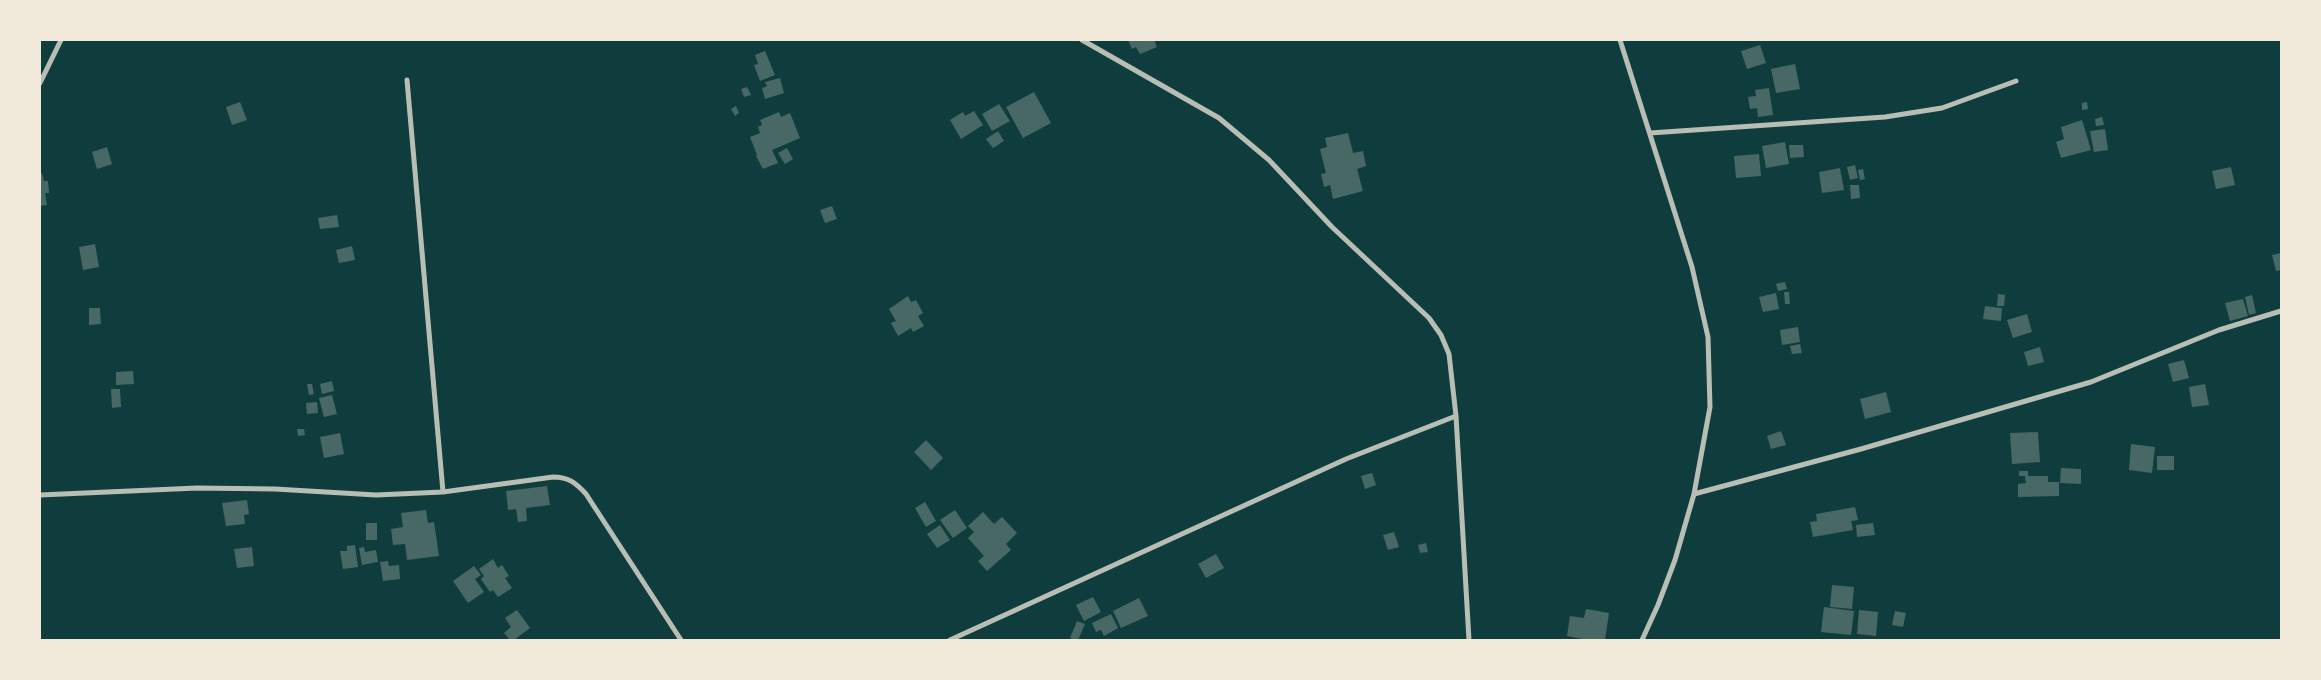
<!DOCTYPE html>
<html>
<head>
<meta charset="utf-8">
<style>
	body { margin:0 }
	#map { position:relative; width:2321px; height:680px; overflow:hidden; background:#0f3d3e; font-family:"PT Serif",serif }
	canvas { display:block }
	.frame { position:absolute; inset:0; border:41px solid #f1e9da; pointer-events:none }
</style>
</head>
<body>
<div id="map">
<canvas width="2321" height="680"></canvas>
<div class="frame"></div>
</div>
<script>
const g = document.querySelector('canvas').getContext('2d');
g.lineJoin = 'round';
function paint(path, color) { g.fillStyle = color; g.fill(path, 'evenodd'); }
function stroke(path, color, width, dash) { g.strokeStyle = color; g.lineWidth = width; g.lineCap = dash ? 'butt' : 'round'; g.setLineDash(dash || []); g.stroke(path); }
paint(new Path2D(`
	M 1128,40 L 1154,40 L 1157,47 L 1140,54 L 1136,47 L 1132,49 Z
	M 1760,45 L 1766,63 L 1747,69 L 1741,51 Z
	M 765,51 L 775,75 L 760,81 L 754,65 L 758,64 L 755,55 Z
	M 1795,64 L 1800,89 L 1776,93 L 1771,69 Z
	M 780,78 L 784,93 L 765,99 L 762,88 L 767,86 L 765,82 Z
	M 747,87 L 751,95 L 744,97 L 741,89 Z
	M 1769,88 L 1773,115 L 1758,117 L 1757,108 L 1750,109 L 1748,97 L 1756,96 L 1755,90 Z
	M 1034,92 L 1051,123 L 1023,138 L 1006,107 Z
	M 240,102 L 247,120 L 232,125 L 226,107 Z
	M 2087,102 L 2088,109 L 2082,110 L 2082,103 Z
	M 999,104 L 1010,121 L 992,131 L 982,114 Z
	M 736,106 L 739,113 L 735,116 L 731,109 Z
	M 974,111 L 983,125 L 961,139 L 950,120 L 963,112 L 965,116 Z
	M 779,112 L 781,117 L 790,113 L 800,138 L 772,150 L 778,163 L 763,169 L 756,156 L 757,155 L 750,137 L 760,133 L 758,127 L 762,125 L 760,120 Z
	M 2102,117 L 2104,125 L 2096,126 L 2095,119 Z
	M 2082,120 L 2091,150 L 2061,158 L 2056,142 L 2064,139 L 2061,127 Z
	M 2105,129 L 2108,150 L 2094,152 L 2090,131 Z
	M 998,131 L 1004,141 L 993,148 L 986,139 Z
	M 1348,133 L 1353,153 L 1363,151 L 1366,166 L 1357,169 L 1363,191 L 1333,199 L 1330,185 L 1324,187 L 1321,174 L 1326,173 L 1320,149 L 1327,147 L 1325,138 Z
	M 1785,142 L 1789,164 L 1766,168 L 1762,146 Z
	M 1789,145 L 1803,145 L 1804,157 L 1790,158 Z
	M 107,147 L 112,164 L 97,169 L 92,152 Z
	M 787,148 L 793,159 L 785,164 L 778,153 Z
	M 1759,154 L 1761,176 L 1736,178 L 1734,156 Z
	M 1855,165 L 1858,178 L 1850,180 L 1847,167 Z
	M 2231,167 L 2235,185 L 2216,189 L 2212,171 Z
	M 1840,168 L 1844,190 L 1822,193 L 1819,172 Z
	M 1863,169 L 1865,179 L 1860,180 L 1858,170 Z
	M 42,173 L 44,181 L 48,181 L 49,193 L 45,193 L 47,205 L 40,206 L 40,174 Z
	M 1850,185 L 1859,185 L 1860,198 L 1851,199 Z
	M 832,206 L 837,219 L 825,223 L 820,210 Z
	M 337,215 L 339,227 L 320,229 L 318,218 Z
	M 95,244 L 99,267 L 83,270 L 79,247 Z
	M 352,246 L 355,260 L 339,263 L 336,250 Z
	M 2281,253 L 2281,270 L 2276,271 L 2272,255 Z
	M 1785,282 L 1787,289 L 1778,291 L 1776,284 Z
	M 1784,292 L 1789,292 L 1790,304 L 1785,304 Z
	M 1776,293 L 1779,309 L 1763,312 L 1759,297 Z
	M 1998,294 L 2005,295 L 2004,306 L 1997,306 Z
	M 2252,295 L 2256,313 L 2249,315 L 2245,297 Z
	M 908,296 L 911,302 L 916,300 L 923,313 L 918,316 L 924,326 L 913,332 L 911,328 L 898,336 L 891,323 L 896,321 L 889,309 Z
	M 2243,299 L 2248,316 L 2230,321 L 2225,303 Z
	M 1985,306 L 2002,308 L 2001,321 L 1983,319 Z
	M 89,308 L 100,308 L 101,324 L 89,325 Z
	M 2027,314 L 2032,332 L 2013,338 L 2007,320 Z
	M 1798,327 L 1800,342 L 1782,345 L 1780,330 Z
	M 1800,344 L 1802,353 L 1792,354 L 1790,346 Z
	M 2040,347 L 2044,362 L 2028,366 L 2024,352 Z
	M 2184,360 L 2189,378 L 2173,382 L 2168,364 Z
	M 133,371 L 134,384 L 116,385 L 116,372 Z
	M 332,381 L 334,391 L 322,394 L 320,384 Z
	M 307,384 L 312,384 L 314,394 L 309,395 Z
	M 2205,384 L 2209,405 L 2192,407 L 2189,387 Z
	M 111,389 L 120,389 L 121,407 L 112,408 Z
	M 1886,392 L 1891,412 L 1865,419 L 1860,399 Z
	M 332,395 L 337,414 L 324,417 L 319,398 Z
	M 317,402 L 318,413 L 307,414 L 306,403 Z
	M 297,429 L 304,429 L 305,435 L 298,436 Z
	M 1781,431 L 1786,445 L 1771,449 L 1767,436 Z
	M 2038,432 L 2040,462 L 2012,464 L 2010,433 Z
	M 340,433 L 344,454 L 324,458 L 320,437 Z
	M 926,440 L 943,458 L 931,470 L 914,452 Z
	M 2131,444 L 2155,447 L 2152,473 L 2129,470 Z
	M 2157,456 L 2174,456 L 2174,470 L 2157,470 Z
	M 2061,468 L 2081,469 L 2081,484 L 2060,483 Z
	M 2019,471 L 2028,471 L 2028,476 L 2048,476 L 2048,482 L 2059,482 L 2059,496 L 2018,497 L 2018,484 L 2026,483 L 2025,476 L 2019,476 Z
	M 1372,473 L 1376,485 L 1365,489 L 1361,476 Z
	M 547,486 L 550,505 L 526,508 L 527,521 L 518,522 L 516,509 L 508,510 L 506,491 Z
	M 247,500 L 249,514 L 244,515 L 245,524 L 226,526 L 222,503 Z
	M 925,502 L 936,521 L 926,527 L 915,508 Z
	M 1855,507 L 1858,520 L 1851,521 L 1853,530 L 1813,537 L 1810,522 L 1817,521 L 1816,514 Z
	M 426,510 L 428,523 L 434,522 L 439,556 L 407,560 L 405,544 L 393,545 L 391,529 L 403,527 L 401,513 Z
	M 955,510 L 967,528 L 953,538 L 940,520 Z
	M 983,512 L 994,524 L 1002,517 L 1017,533 L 1006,544 L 1011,550 L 987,571 L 978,561 L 984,556 L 968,538 L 974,532 L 968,526 Z
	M 366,523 L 377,523 L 377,540 L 366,540 Z
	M 1873,523 L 1875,535 L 1857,537 L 1856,525 Z
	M 940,525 L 950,540 L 937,548 L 927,534 Z
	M 1394,532 L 1399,547 L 1388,550 L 1383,535 Z
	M 1426,543 L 1428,552 L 1420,553 L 1418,545 Z
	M 355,545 L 358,567 L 343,569 L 340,551 L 347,551 L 347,546 Z
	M 252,547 L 254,566 L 237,568 L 234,549 Z
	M 364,547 L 365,552 L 376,550 L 378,562 L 362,565 L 359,548 Z
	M 1216,554 L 1224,568 L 1206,578 L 1198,564 Z
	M 493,559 L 498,568 L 502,565 L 509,576 L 505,578 L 512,588 L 498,597 L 493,590 L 490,592 L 481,579 L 484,576 L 479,569 Z
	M 388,561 L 389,566 L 399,565 L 400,579 L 383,581 L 380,562 Z
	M 474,566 L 481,575 L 475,579 L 484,592 L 468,603 L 453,581 Z
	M 1832,585 L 1854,587 L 1852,609 L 1830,607 Z
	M 1093,597 L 1101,612 L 1084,621 L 1076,605 Z
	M 1139,598 L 1148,616 L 1121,628 L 1113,611 Z
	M 1824,607 L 1854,611 L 1851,635 L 1821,632 Z
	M 1586,609 L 1609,613 L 1605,640 L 1588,640 L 1567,636 L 1570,616 L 1584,618 Z
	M 517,610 L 530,628 L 514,640 L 510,640 L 504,633 L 511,627 L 505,618 Z
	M 1859,610 L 1878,612 L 1876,636 L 1857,634 Z
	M 1895,611 L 1906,613 L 1903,627 L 1892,625 Z
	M 1111,614 L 1118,628 L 1104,636 L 1101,630 L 1096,632 L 1092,623 Z
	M 1077,621 L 1085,624 L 1078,640 L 1074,640 L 1070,638 Z`), '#486865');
stroke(new Path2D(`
	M 1082,40 L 1219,118 L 1269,160 L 1332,227 L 1429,318 L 1441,335 L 1449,354 L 1456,416 L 1469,640
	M 1620,40 L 1692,267 L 1708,337 L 1710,407 L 1694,494 L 1675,560 L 1658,605 L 1642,640
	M 407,80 L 443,492
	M 40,83 L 61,40
	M 1650,133 L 1885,117 L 1942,108 L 2016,81
	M 1694,494 L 1861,449 L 2091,382 L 2219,330 L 2281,311
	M 40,495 L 197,488 L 275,489 L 376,495 L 443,492 L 553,477 C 569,477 576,483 586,494 L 681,640
	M 950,640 L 1346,459 L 1456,416`), '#b8beb3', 5);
</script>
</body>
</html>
